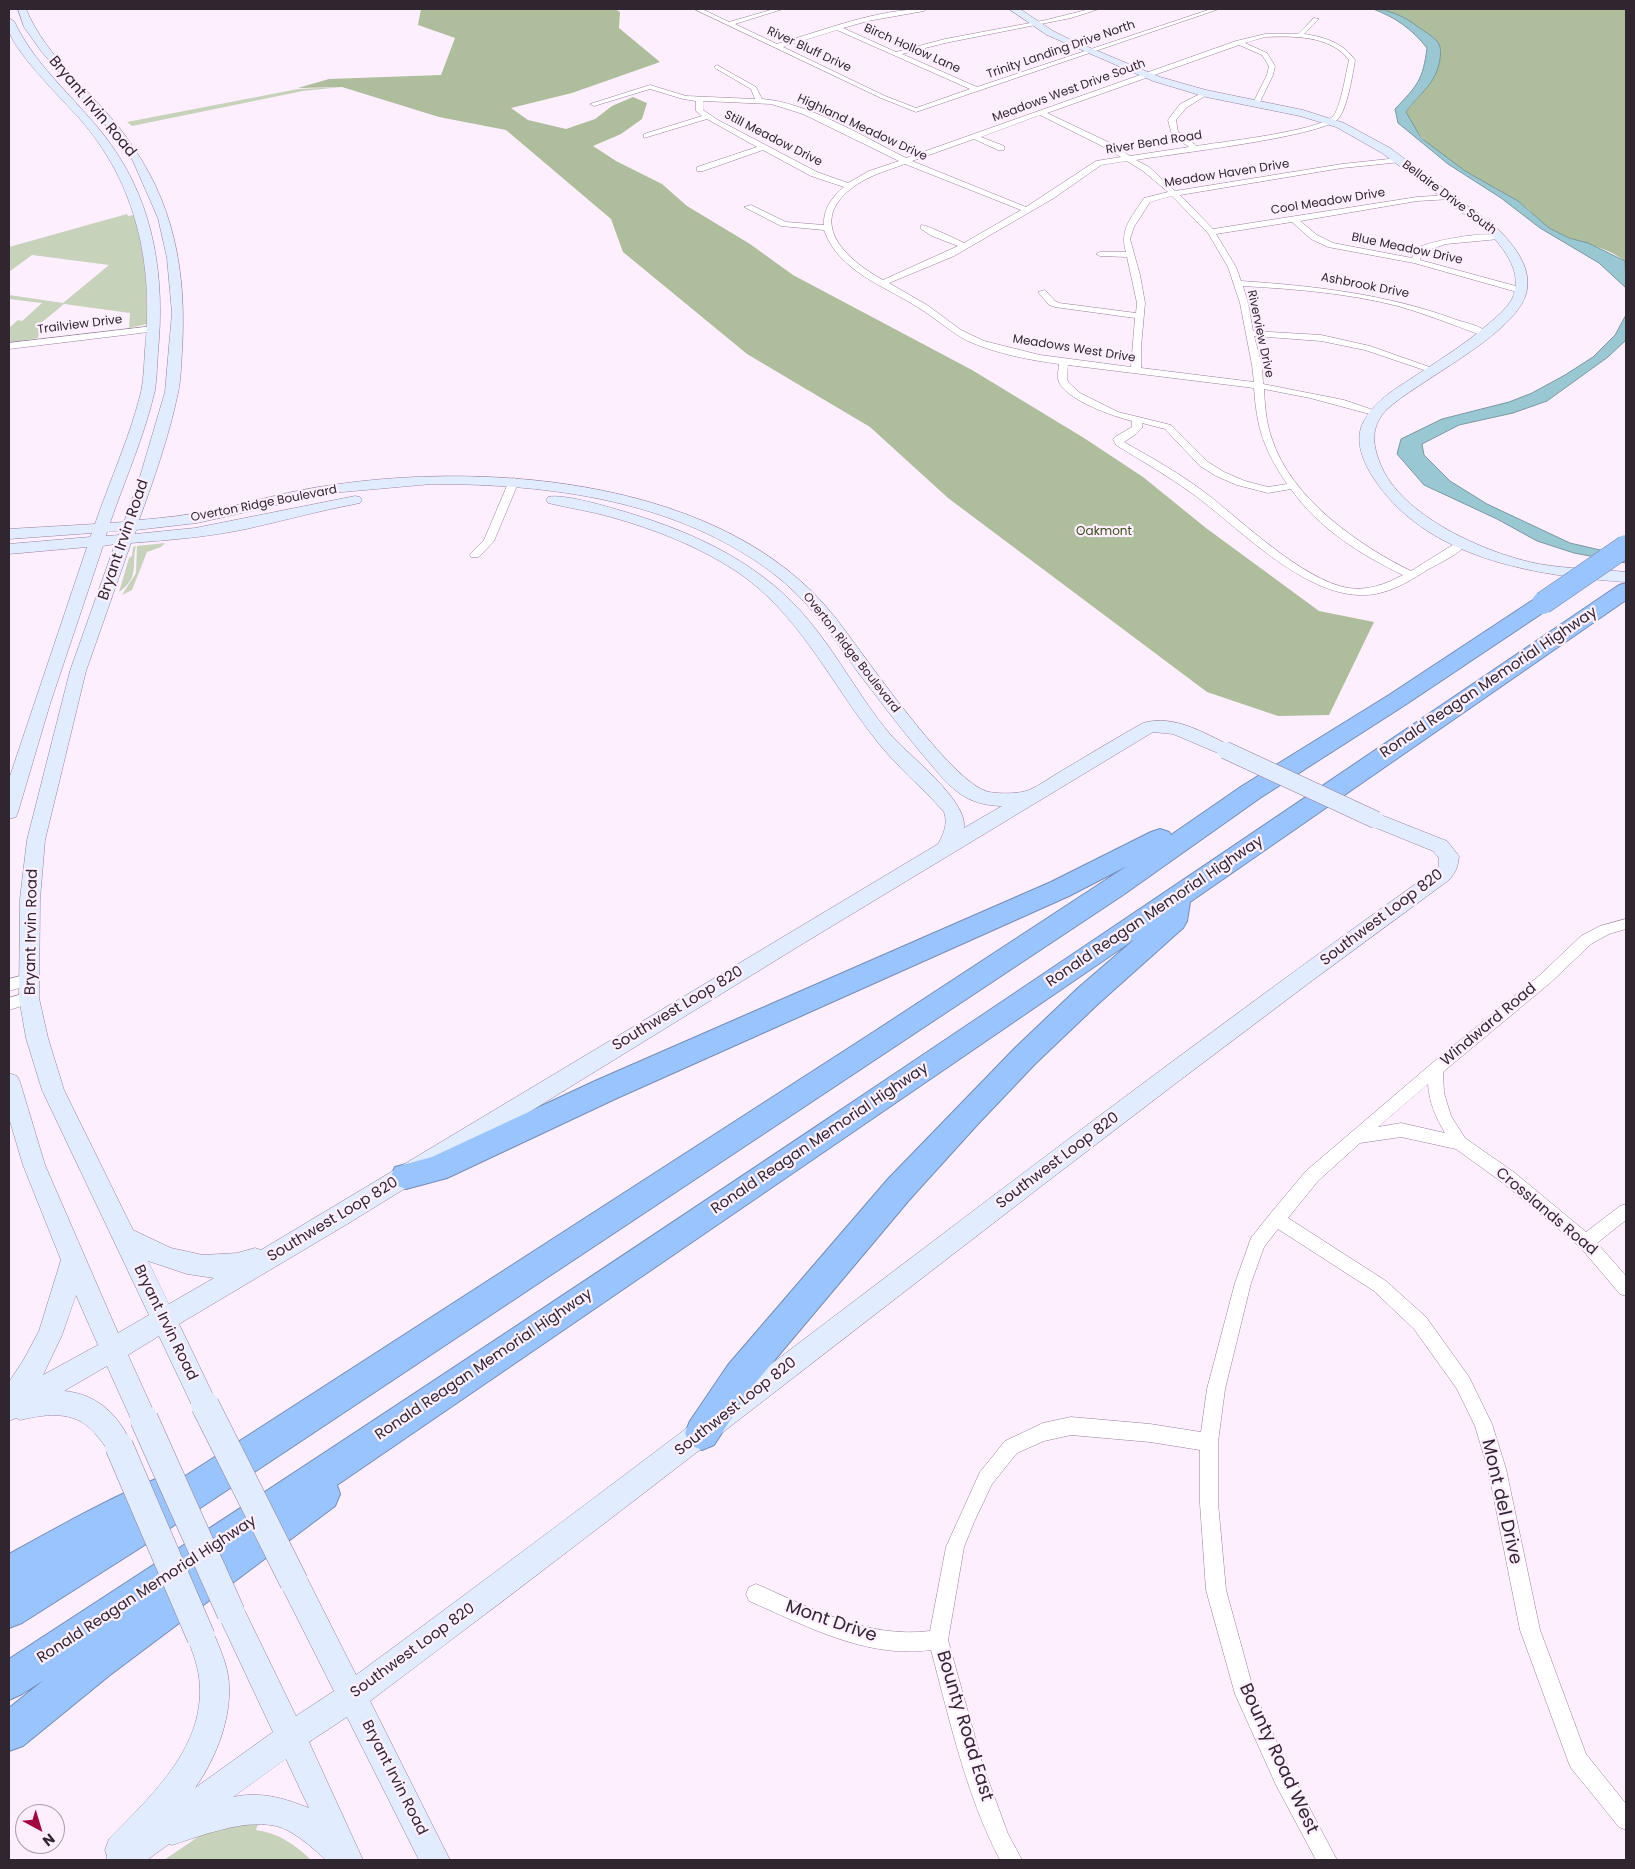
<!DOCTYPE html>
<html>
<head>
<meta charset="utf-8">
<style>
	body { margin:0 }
	#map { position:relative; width:1635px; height:1869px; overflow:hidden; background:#feefff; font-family:Poppins,sans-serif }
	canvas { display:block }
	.frame { position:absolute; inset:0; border:10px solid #2f2630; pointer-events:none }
	.north { position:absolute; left:15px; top:1804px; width:50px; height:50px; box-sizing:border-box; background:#feefff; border:1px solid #ab9fac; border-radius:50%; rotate:141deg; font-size:14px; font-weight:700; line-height:20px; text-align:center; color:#2f2630 }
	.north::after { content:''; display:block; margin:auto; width:18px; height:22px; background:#a20640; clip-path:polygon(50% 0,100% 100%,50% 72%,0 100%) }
</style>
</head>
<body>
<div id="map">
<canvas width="1635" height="1869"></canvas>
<div class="frame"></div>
<div class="north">N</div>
</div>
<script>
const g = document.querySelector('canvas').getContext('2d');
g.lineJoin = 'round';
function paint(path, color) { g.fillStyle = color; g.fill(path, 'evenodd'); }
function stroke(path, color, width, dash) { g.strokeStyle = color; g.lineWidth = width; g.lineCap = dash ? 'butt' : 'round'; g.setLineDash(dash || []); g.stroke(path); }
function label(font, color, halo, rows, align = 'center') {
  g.font = font + ' Poppins,sans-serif'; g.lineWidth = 4.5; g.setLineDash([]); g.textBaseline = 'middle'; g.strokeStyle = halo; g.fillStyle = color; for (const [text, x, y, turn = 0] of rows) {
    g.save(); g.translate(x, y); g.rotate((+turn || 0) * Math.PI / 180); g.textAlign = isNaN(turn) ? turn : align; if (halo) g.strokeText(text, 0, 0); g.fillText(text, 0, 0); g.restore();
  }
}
paint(new Path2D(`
	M 342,87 L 303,91 L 132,126 L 127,122 L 298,89 Z
	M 127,214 L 128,216 L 134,215 C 146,254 147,284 147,324 L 129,328 L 130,313 L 64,304 L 41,323 L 38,338 L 9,343 L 9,328 L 18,320 L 22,321 L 42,303 L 9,299 L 9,295 L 63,303 L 109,265 L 32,255 L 9,272 L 9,247 Z
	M 165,543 L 161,547 L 147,552 L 132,590 L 122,595 L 136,573 L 137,546 Z
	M 136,546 C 131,566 140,577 119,592 L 129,558 L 132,556 L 133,547 Z
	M 255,1819 L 258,1824 L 256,1830 C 278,1833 296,1845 311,1860 L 164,1860 L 201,1835 Z`), '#c7d2bb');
paint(new Path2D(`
	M 421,9 L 615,9 L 620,12 L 619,28 L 660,62 L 572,93 L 511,108 L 528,120 L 566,129 L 595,119 L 612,106 L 633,97 L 647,103 L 642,119 L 621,134 L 593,146 L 616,161 L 662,184 L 687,206 L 750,244 L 793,275 L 972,370 L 1084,438 L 1143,477 L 1206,528 L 1319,611 L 1374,622 L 1329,715 L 1278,716 L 1207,692 L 948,498 L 870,427 L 747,354 L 623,252 L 611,219 L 506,130 L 439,117 L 342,87 L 298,88 L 329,79 L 441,75 L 455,38 L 418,25 Z
	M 1383,9 L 1626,9 L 1626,262 C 1605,244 1573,244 1549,228 C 1538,221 1530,208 1517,201 C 1481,179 1422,155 1406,112 L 1421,94 L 1441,51 L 1399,16 Z`), '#aebd9b');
const water = new Path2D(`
	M 1373,9 C 1388,9 1406,17 1418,27 C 1424,31 1431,35 1437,41 C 1441,46 1441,52 1440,59 C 1436,85 1420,92 1406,112 L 1421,138 L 1465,171 L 1518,201 L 1549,228 L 1569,238 L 1588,243 L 1625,261 L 1626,288 L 1599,263 L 1540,228 L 1501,198 L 1448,164 L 1398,123 L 1395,109 C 1417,86 1423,80 1427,48 C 1412,29 1395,17 1373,9 Z
	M 1626,315 L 1626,340 L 1608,357 L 1547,401 L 1513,413 L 1459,425 L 1422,444 L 1424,455 L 1450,481 L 1487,504 L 1570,543 L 1626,556 L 1626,563 L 1574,553 L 1537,541 L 1497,519 L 1424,485 L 1397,454 L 1401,439 L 1442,419 L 1509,402 L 1532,393 L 1565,375 L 1593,357 L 1615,335 Z`);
paint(water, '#9ac8d2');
stroke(water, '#7a97a1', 1);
const street = new Path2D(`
	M 694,9 L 702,9 L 729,22 L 774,9 L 783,9 L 735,24 L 777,44 C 825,30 876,9 927,9 L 924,11 L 868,21 L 843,28 L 896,52 L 945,39 L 1046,20 L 1090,9 L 1099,9 L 1071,18 L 945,43 L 902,54 L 977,87 L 1211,9 L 1219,9 L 916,112 L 881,98 ZM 837,30 L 970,89 L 916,108 L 885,96 L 783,47 Z
	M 1314,18 L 1319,19 L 1304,34 C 1325,37 1343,43 1355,60 C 1353,73 1347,110 1338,119 C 1320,137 1170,154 1136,160 L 1149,167 L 1175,191 L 1342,164 L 1398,158 L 1402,160 L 1401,162 L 1342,168 L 1180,195 L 1213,229 L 1417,197 L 1448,195 L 1452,197 L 1451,199 L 1417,201 L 1300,221 L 1317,235 L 1333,243 L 1412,258 L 1417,248 C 1430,241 1492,229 1503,237 L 1499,239 L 1446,244 L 1423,252 L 1420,260 L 1523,288 L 1523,292 L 1517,292 L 1414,263 L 1328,247 L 1311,239 L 1292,222 L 1216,234 L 1236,267 L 1241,281 C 1315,286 1387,294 1457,320 C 1467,323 1481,326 1488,333 L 1487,335 L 1481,335 C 1453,325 1426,314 1398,306 C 1347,293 1294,289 1243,286 L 1248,303 L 1253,331 L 1321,335 L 1370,346 L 1438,370 L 1433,373 L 1430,372 L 1365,350 L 1321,341 L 1254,336 L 1262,365 L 1263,384 L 1344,400 L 1382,413 L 1377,416 L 1310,398 L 1264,389 C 1265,406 1266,423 1272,439 C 1291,498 1358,545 1411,571 L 1459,541 L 1467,541 L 1468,543 C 1459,554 1440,563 1427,570 C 1409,582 1386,595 1364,595 C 1304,597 1238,527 1193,494 C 1168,476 1142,461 1116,445 L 1113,439 L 1115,437 L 1132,427 L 1132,421 C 1115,417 1062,399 1058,379 C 1057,375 1059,368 1059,364 C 1029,360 998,354 970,342 C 951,333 937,319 919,308 C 885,286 839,272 824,230 L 781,226 L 744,207 L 751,205 L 786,222 L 824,225 C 823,209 832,197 844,187 L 811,176 L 763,150 L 703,171 L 697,171 L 697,167 L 757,147 L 707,119 L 644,138 L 644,134 L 702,116 L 696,111 L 696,101 L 683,99 L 650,89 L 594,106 L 590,104 L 650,85 L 686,96 L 755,99 L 751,89 L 715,68 L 714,67 L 717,65 L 756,87 L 762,99 C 807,102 866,138 906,158 L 1236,41 L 1265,34 L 1298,34 ZM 1265,37 C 1293,36 1330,35 1349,60 C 1346,73 1341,105 1334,115 C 1323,131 1219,142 1197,146 L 1178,132 L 1176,120 L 1186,108 L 1208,94 L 1209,93 L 1206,91 L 1180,104 L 1168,120 L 1172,135 L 1189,147 L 1130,156 L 1108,142 L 1047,113 L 1239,45 L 1262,55 L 1269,66 L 1267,75 L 1253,103 L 1259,104 L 1273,75 L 1275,66 L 1267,53 L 1245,43 ZM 703,101 L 771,104 L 803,114 L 899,161 L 869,171 L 848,183 L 817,172 L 718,120 L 703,110 ZM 1040,115 L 1102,146 L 1121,157 L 1096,161 L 1026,207 L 912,161 L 974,139 L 998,150 L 1004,150 L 1004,146 L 981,137 ZM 1127,161 L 1143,171 L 1168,192 L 1144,198 C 1132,217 1119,229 1126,252 L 1100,252 L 1096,254 L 1100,256 L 1127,257 L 1137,303 L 1136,313 L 1059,303 L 1055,301 L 1045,290 L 1038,292 L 1049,305 L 1055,307 L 1135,318 L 1131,367 L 1040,355 L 984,341 L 961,330 L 927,305 L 889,283 L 954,256 L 1054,198 L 1101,165 ZM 905,164 L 1021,210 L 964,243 C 956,239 927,225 921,225 L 921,229 L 932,236 L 958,246 L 883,280 C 845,259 804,221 856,185 C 871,175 888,170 905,164 ZM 1172,196 L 1208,233 L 1228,267 L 1240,303 L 1252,365 L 1254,382 L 1141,368 L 1141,347 L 1145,303 L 1140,275 L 1130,239 L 1134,227 L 1150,202 ZM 1068,365 L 1254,388 C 1257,430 1264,449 1287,484 L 1268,487 L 1245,481 L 1224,472 L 1208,462 L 1171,425 L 1118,412 L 1080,393 L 1068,382 L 1067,378 ZM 1142,423 L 1165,429 L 1200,466 L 1216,476 L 1237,485 L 1268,493 L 1291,489 C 1318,528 1361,555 1403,575 C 1386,584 1368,591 1348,588 C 1303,580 1243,522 1207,494 C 1181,474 1152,458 1124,442 L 1136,434 L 1142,428 Z
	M 154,326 L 158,329 L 157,331 L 9,349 L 9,343 Z
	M 514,478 L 519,481 L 494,541 L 479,557 L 471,557 L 470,555 L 471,553 L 484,540 L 509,481 Z
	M 1626,919 L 1626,929 L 1609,934 L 1591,944 L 1550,983 L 1443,1072 L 1444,1093 L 1451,1116 L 1465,1138 L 1515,1173 L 1586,1232 L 1620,1206 L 1626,1204 L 1626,1220 L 1597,1243 L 1626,1276 L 1626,1296 L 1620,1294 L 1580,1247 L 1503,1183 L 1456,1149 L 1401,1137 L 1360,1143 L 1318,1181 L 1288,1218 L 1386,1281 L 1426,1317 L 1469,1377 L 1492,1424 L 1506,1469 L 1540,1630 L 1586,1754 L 1626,1804 L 1626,1830 L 1619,1827 L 1571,1768 L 1568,1761 L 1520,1630 L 1488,1469 L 1475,1426 L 1457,1389 L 1414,1329 L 1374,1291 L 1278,1229 L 1264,1247 L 1251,1283 L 1225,1389 L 1218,1442 L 1218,1503 L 1226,1590 L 1254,1692 L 1290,1771 L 1337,1860 L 1316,1860 L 1276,1785 L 1235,1694 L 1206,1590 L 1200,1503 L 1200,1450 L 1150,1442 L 1071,1435 L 1044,1441 L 1017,1453 L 992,1484 L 974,1522 L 964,1547 L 948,1640 L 983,1766 L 1008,1834 L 1022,1860 L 1000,1860 C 966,1795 950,1721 931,1650 C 866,1659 807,1626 749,1601 L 746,1594 L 749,1587 L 756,1584 C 812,1608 867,1639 930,1631 L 946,1547 L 980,1472 L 1005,1441 L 1043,1423 L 1071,1417 L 1150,1424 L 1201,1432 L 1207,1389 L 1235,1283 L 1251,1238 L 1270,1214 L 1306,1171 L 1430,1065 L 1540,975 L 1581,936 L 1600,926 ZM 1428,1084 C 1429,1102 1436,1118 1445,1133 L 1401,1123 L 1378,1127 Z
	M 28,974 L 33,976 L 35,980 L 33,984 L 9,991 L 9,979 Z
	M 29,992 L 34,994 L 36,998 L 34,1002 L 9,1010 L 9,998 Z`);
const secondary = new Path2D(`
	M 18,9 L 26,9 C 47,59 92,91 124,134 C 174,200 187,271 182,352 C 181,365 181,380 178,393 C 169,436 154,479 139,520 C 164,518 189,515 213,510 C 253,502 292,490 332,485 C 492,461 726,480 834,616 C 862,651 951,784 989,792 C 1000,794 1019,794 1029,790 C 1041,785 1052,776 1063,770 C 1090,754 1116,738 1143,723 C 1174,714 1204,733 1231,746 L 1234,750 L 1231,754 L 1225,756 L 1173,734 L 1153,732 L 804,943 L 344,1226 L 179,1324 L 218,1405 L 214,1414 L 205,1418 L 196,1414 L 159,1336 L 128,1355 L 157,1419 L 153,1428 L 144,1432 L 135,1428 L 107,1366 L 64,1391 C 98,1394 120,1416 132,1446 L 128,1455 L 119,1459 C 108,1454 106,1446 98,1437 C 78,1410 50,1413 20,1420 L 16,1418 L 9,1421 L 9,1382 L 24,1359 L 39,1331 L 61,1260 L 23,1165 L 9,1118 L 9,1073 L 17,1076 L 20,1082 L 45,1165 L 118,1333 L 149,1315 L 42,1090 L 26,1038 L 19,998 L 20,899 L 27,840 L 70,671 L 115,544 L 103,546 L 50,704 L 18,812 L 16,817 L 9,819 L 10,776 L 87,547 L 9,554 L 9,544 L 90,537 L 92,533 L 9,539 L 9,529 L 95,524 C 110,480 130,437 141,392 C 144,378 144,364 145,350 C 154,266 137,183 79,118 C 63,100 13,51 9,30 C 8,26 9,22 9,18 L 14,21 C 37,70 81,102 112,146 C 155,207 165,279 158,352 C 157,364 157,377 155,390 C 145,435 125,479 110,523 L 124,522 L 139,480 L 165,392 L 172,313 L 167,258 L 158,218 L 132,159 L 115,136 L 41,51 L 24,27 ZM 432,484 C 550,484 677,500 774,574 C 808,600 832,636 857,671 C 877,697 897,724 918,749 C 931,764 943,781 959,793 C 971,802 987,806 1002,806 L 964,828 C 968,800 908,755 889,733 C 860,698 839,657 810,622 C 764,565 698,534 629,513 C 612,508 563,493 548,497 L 546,500 L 548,503 C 569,508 590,511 611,517 C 654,529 698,546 736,571 C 799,613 830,682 876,740 C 896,766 922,787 944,812 C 948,824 944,833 938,844 L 261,1250 L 255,1248 L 237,1253 L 203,1255 L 171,1248 L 133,1230 L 64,1090 L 48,1038 L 39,998 L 40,899 L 45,840 L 86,671 L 131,543 C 170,540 208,537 246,529 C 282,521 318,511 355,504 L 360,503 L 362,500 L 360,497 L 355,496 L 195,528 L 135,534 L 136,530 L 197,523 L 332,493 ZM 120,531 L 119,535 L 106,536 L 107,532 ZM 148,1261 L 187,1274 L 214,1278 L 169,1304 ZM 76,1295 L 98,1345 L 43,1375 L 62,1335 Z
	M 1009,9 L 1020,9 L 1053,31 L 1069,39 L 1160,77 L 1206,90 L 1303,110 L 1344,123 L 1390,148 L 1496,227 C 1514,245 1535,270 1525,297 C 1510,337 1419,380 1386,410 C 1371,427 1372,443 1380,463 C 1400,516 1487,554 1539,564 C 1568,569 1597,569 1626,572 L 1626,582 C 1535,576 1423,559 1371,474 C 1362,459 1354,438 1364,421 C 1376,398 1401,386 1421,372 C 1443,358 1466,343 1486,326 C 1495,318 1506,310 1512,299 C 1524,274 1505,249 1488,232 L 1382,153 L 1336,127 L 1300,116 L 1206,97 L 1153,81 L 1047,35 Z
	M 1376,813 L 1447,841 L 1459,856 C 1458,867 1456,872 1449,880 C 1083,1146 732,1431 370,1701 L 450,1860 L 419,1860 L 347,1717 L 309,1742 L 363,1860 L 326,1860 C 315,1850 303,1839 289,1831 C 257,1813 204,1835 172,1845 L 169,1844 L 147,1860 L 106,1860 L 107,1856 L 105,1850 L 109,1839 C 152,1795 208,1745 199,1677 C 197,1663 192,1650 187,1637 L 191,1627 L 201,1623 L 211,1627 C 217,1642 225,1658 228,1675 C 234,1713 217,1757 195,1788 L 273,1732 L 217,1613 L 221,1603 L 231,1599 L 241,1603 L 296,1716 L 334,1691 L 284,1592 L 280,1582 L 284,1572 L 294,1568 L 304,1572 L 356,1675 C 718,1410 1070,1130 1435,870 L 1439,866 L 1439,858 L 1433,851 L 1369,825 L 1367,820 L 1369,815 ZM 286,1759 L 309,1808 C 283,1798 261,1791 233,1797 Z`);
const highway = new Path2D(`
	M 1626,583 L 1626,600 L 1190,902 L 1187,921 L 1183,928 L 1098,1004 L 1035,1064 L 977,1125 L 910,1199 L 752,1387 L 714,1445 L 702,1450 L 690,1445 L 685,1433 L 690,1421 L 728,1365 L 888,1179 L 1015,1048 L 1078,988 L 1135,939 L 337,1485 L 340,1494 L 335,1506 L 110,1675 L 23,1746 L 9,1751 L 9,1708 L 44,1680 L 22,1694 L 9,1700 L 9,1659 C 550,1308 1085,947 1619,585 Z
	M 1543,596 L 1550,598 L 1554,603 L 1550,608 L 1405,705 L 1260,798 L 1123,895 L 140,1548 L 22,1623 L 9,1628 L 9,1554 C 60,1526 109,1498 163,1476 L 176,1482 L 872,1033 L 1127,866 L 1069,896 L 615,1099 L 447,1178 L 406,1189 L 395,1185 L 391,1176 L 395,1167 L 432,1157 L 595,1081 L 1051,882 L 1151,832 L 1160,829 L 1169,832 L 1171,835 L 1242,786 L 1389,695 L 1536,598 Z`);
stroke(street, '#968098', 1);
stroke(secondary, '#968098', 1);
stroke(highway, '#758db6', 2);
paint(street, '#fff');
paint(secondary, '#e1edff');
paint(highway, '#9ac4fe');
const secondaryBridgeFar1 = new Path2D(`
	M 1225,750 L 1376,820`);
const secondaryBridge = new Path2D(`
	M 205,1405 L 294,1582
	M 144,1419 L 231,1613
	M 119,1446 L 201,1637`);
const highwayBridge = new Path2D(`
	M 1543,603 L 1626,546`);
stroke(secondaryBridgeFar1, '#968098', 18, []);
stroke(secondaryBridge, '#968098', 29, []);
stroke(highwayBridge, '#758db6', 23, []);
stroke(secondaryBridgeFar1, '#e1edff', 17);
stroke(secondaryBridge, '#e1edff', 28);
stroke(highwayBridge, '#9ac4fe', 22);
label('12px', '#2f2630', '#feefff', [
	["Birch Hollow Lane",912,49,24],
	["River Bluff Drive",809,50,25],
	["Trinity Landing Drive North",1061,50,-19],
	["Meadows West Drive South",1069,91,-20],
	["Highland Meadow Drive",862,128,25],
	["Still Meadow Drive",773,139,27],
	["River Bend Road",1154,143,-9],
	["Meadow Haven Drive",1227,174,-9],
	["Bellaire Drive South",1449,198,37],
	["Cool Meadow Drive",1328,202,-9],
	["Blue Meadow Drive",1407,249,12],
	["Ashbrook Drive",1365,286,11],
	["Trailview Drive",80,325,-7],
	["Riverview Drive",1260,334,78],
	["Meadows West Drive",1074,349,9],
	["Overton Ridge Boulevard",264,504,-11],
	["Overton Ridge Boulevard",851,653,52]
]);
label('12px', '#3a4d19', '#feefff', [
	["Oakmont",1104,532]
]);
label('15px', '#2f2630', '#feefff', [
	["Bryant Irvin Road",92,107,50],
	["Bryant Irvin Road",124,540,-71],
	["Ronald Reagan Memorial Highway",1489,683,-34],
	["Ronald Reagan Memorial Highway",1155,912,-34],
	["Southwest Loop 820",1382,918,-37],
	["Bryant Irvin Road",32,932,-89],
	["Southwest Loop 820",678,1009,-31],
	["Windward Road",1489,1025,-40],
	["Ronald Reagan Memorial Highway",820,1139,-34],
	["Southwest Loop 820",1058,1161,-37],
	["Crosslands Road",1546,1212,40],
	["Southwest Loop 820",333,1220,-31],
	["Bryant Irvin Road",165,1323,64],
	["Ronald Reagan Memorial Highway",484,1365,-34],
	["Southwest Loop 820",736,1407,-38],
	["Ronald Reagan Memorial Highway",147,1590,-33],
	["Southwest Loop 820",413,1651,-36],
	["Bryant Irvin Road",394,1778,63]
]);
label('18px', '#2f2630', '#feefff', [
	["Mont del Drive",1501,1502,77],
	["Mont Drive",831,1622,19],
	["Bounty Road East",964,1726,73],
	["Bounty Road West",1278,1759,65]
]);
</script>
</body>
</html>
